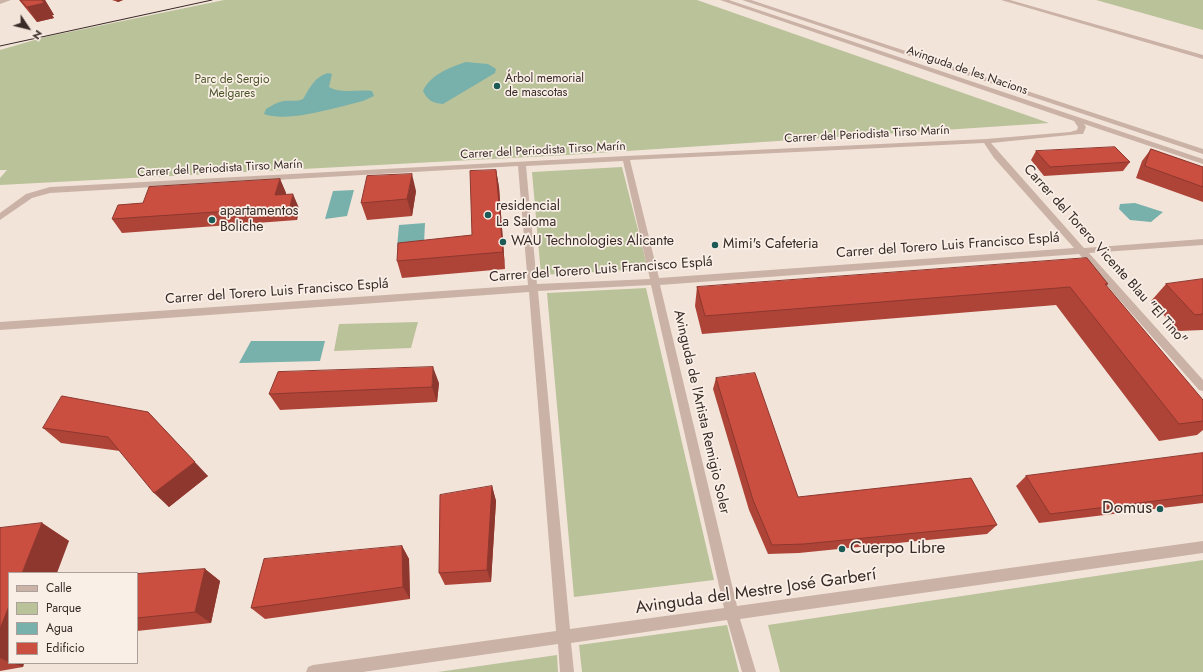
<!DOCTYPE html>
<html>
<head>
<meta charset="utf-8">
<style>
	body { margin:0 }
	#map { position:relative; width:1203px; height:672px; overflow:hidden; background:#f3e4da; font-family:Jost,sans-serif }
	canvas { display:block }
	.legend { position:absolute; left:8px; top:572px; width:130px; height:92px; box-sizing:border-box; background:#faefe7; border:1px solid #aca09a; margin:0; padding:5px 7px; list-style:none; font-size:12px; color:#372a27 }
	.legend li { display:flex; align-items:center; gap:8px; height:20px }
	.legend b { width:20px; border:1px solid #aca09a }
	.north { position:absolute; left:8px; top:8px; width:40px; height:40px; -webkit-text-stroke:3px #faefe7; paint-order:stroke; rotate:125deg; font-size:11px; font-weight:700; line-height:16px; text-align:center; color:#372a27 }
	.north::after { content:''; display:block; margin:auto; width:14px; height:18px; background:#372a27; clip-path:polygon(50% 0,100% 100%,50% 72%,0 100%) }
</style>
</head>
<body>
<div id="map">
<canvas width="1203" height="672"></canvas>
<ul class="legend">
<li><b style="height:5px;background:#cbb2a6"></b>Calle</li>
<li><b style="height:11px;background:#bac29a"></b>Parque</li>
<li><b style="height:11px;background:#78b1ab"></b>Agua</li>
<li><b style="height:11px;background:#ca4f41"></b>Edificio</li>
</ul>
<div class="north">N</div>
</div>
<script>
const g = document.querySelector('canvas').getContext('2d');
g.lineJoin = 'round';
function paint(path, color) { g.fillStyle = color; g.fill(path, 'evenodd'); }
function stroke(path, color, width, dash) { g.strokeStyle = color; g.lineWidth = width; g.lineCap = dash ? 'butt' : 'round'; g.setLineDash(dash || []); g.stroke(path); }
function label(font, color, halo, rows, align = 'center') {
  g.font = font + ' Jost,sans-serif'; g.lineWidth = 3.5; g.setLineDash([]); g.textBaseline = 'middle'; g.strokeStyle = halo; g.fillStyle = color; for (const [text, x, y, turn = 0] of rows) {
    g.save(); g.translate(x, y); g.rotate((+turn || 0) * Math.PI / 180); g.textAlign = isNaN(turn) ? turn : align; if (halo) g.strokeText(text, 0, 0); g.fillText(text, 0, 0); g.restore();
  }
}
paint(new Path2D(`
	M 224,0 L 697,0 L 1049,123 L 567,155 L 0,185 L 0,178 L 7,170 L 0,170 L 0,50 L 45,37 Z
	M 1096,0 L 1203,0 L 1203,30 Z
	M 622,167 L 648,269 L 541,275 L 532,172 Z
	M 646,288 L 714,580 L 574,597 L 547,293 Z
	M 418,322 L 411,348 L 334,351 L 339,324 Z
	M 1203,560 L 1203,672 L 780,672 L 768,625 Z
	M 727,625 L 739,672 L 582,672 L 579,645 Z
	M 557,655 L 558,672 L 438,672 Z`), '#bac29a');
paint(new Path2D(`
	M 466,62 L 488,64 L 496,69 L 495,73 L 443,104 C 433,103 428,101 423,91 C 430,75 450,67 466,62 Z
	M 328,73 L 332,74 L 329,87 C 341,94 357,89 372,91 L 374,96 L 363,101 C 338,107 288,123 264,114 L 266,109 C 271,106 277,102 284,101 C 291,100 296,102 303,99 C 310,88 314,77 328,73 Z
	M 354,190 L 347,216 L 325,219 L 333,191 Z
	M 1135,203 L 1163,212 L 1151,222 L 1130,220 L 1119,209 L 1120,204 Z
	M 425,223 L 424,244 L 397,247 L 399,225 Z
	M 251,341 L 325,341 L 320,361 L 239,363 Z`), '#78b1ab');
paint(new Path2D(`
	M 0,0 L 11,0 L 0,4 Z
	M 720,0 L 729,0 L 1203,159 L 1203,164 L 1084,124 L 1086,127 L 1083,134 L 1080,134 L 991,143 L 1084,248 L 1203,239 L 1203,245 L 1089,253 L 1203,380 L 1203,391 L 1199,390 L 1079,254 L 660,285 L 737,606 L 1203,541 L 1203,553 L 740,619 L 756,672 L 742,672 L 727,620 L 571,643 L 574,672 L 560,672 L 558,644 L 363,672 L 306,672 L 308,667 L 313,665 L 556,631 L 529,292 L 0,330 L 0,322 L 528,285 L 518,166 L 50,193 L 32,198 L 0,220 L 0,213 L 26,194 L 50,187 L 626,156 L 986,139 L 1070,132 L 1077,130 L 1078,127 L 1074,121 ZM 984,143 L 994,158 L 1074,248 L 659,278 L 630,160 ZM 623,161 L 650,279 L 537,284 L 526,166 ZM 651,285 L 724,608 L 570,629 L 538,291 Z
	M 742,0 L 751,0 L 1203,149 L 1203,154 Z
	M 1001,0 L 1010,0 L 1203,55 L 1203,59 Z`), '#cbb2a6');
stroke(new Path2D(`
	M 0,46 L 212,0`), '#372a27', 1);
paint(new Path2D(`
	M 19,0 L 45,0 L 54,15 L 52,15 L 54,18 L 37,22 Z
	M 112,0 L 123,0 L 118,2 Z
	M 1151,149 L 1203,167 L 1203,202 L 1136,178 L 1142,161 Z
	M 1036,151 L 1130,162 L 1123,171 L 1044,176 L 1031,160 Z
	M 496,170 L 499,187 L 505,269 L 402,278 L 397,261 L 472,235 Z
	M 280,179 L 286,193 L 285,194 L 299,208 L 297,220 L 122,233 L 112,219 Z
	M 416,191 L 412,216 L 367,220 L 361,203 Z
	M 1203,279 L 1203,330 L 1178,331 L 1151,301 L 1166,284 Z
	M 1108,284 L 1106,286 L 1203,400 L 1203,430 L 1197,435 L 1159,441 L 1056,305 L 702,334 L 695,306 L 697,287 Z
	M 716,378 L 798,497 L 997,525 L 987,534 L 799,553 L 768,554 L 749,510 L 713,389 Z
	M 439,383 L 437,402 L 280,410 L 269,394 Z
	M 62,396 L 208,476 L 169,507 L 120,451 L 61,443 L 43,428 Z
	M 1203,453 L 1203,503 L 1039,523 L 1016,486 L 1026,476 Z
	M 492,486 L 496,501 L 491,582 L 445,585 L 439,573 Z
	M 42,523 L 69,541 L 9,573 L 9,663 L 24,663 L 23,667 L 0,671 L 0,528 Z
	M 402,546 L 409,559 L 410,599 L 265,619 L 251,608 Z
	M 205,569 L 220,581 L 211,623 L 137,631 L 137,574 Z`), '#ae4438');
paint(new Path2D(`
	M 42,0 L 45,0 L 54,15 L 52,15 L 54,18 L 37,22 L 27,7 Z
	M 116,0 L 123,0 L 118,2 Z
	M 496,170 L 499,187 L 505,269 L 503,252 Z
	M 412,174 L 416,191 L 412,216 L 407,199 Z
	M 280,179 L 286,193 L 282,207 L 275,195 Z
	M 293,194 L 299,208 L 297,220 L 290,207 Z
	M 433,367 L 439,383 L 437,402 L 432,387 Z
	M 148,412 L 208,476 L 169,507 L 154,493 Z
	M 492,486 L 496,501 L 491,582 L 487,570 Z
	M 42,523 L 69,541 L 57,573 L 22,573 Z
	M 402,546 L 409,559 L 410,599 L 403,587 Z
	M 205,569 L 220,581 L 211,623 L 195,612 Z
	M 9,606 L 9,662 L 0,658 L 0,629 Z
	M 12,663 L 24,663 L 23,667 Z`), '#8d372e');
const building = new Path2D(`
	M 21,0 L 42,0 L 44,3 L 27,7 Z
	M 1115,147 L 1130,162 L 1050,167 L 1036,151 Z
	M 1151,149 L 1203,167 L 1203,187 L 1145,166 Z
	M 496,170 L 503,252 L 397,261 L 398,243 L 472,235 L 470,171 Z
	M 412,174 L 407,199 L 361,203 L 367,176 Z
	M 280,179 L 275,195 L 293,194 L 290,207 L 112,219 L 118,205 L 143,203 L 149,187 Z
	M 1087,258 L 1108,284 L 1105,284 L 1203,400 L 1203,421 L 1179,424 L 1070,287 L 705,316 L 697,287 Z
	M 1203,279 L 1203,314 L 1195,315 L 1166,284 Z
	M 433,367 L 432,387 L 269,394 L 278,372 Z
	M 755,373 L 798,497 L 971,478 L 997,525 L 804,544 L 772,545 L 753,500 L 716,378 Z
	M 62,396 L 148,412 L 195,462 L 154,493 L 108,437 L 43,428 Z
	M 1203,453 L 1203,495 L 1050,514 L 1026,476 Z
	M 492,486 L 487,570 L 439,573 L 440,495 Z
	M 42,523 L 22,573 L 9,573 L 9,606 L 0,629 L 0,528 Z
	M 402,546 L 403,587 L 251,608 L 264,559 Z
	M 205,569 L 195,612 L 137,618 L 137,574 Z`);
paint(building, '#ca4f41');
stroke(building, '#8d372e', 1);
for (const [x, y, r, color] of [
	[497,86,4,"#1b5a55"],
	[488,215,4,"#1b5a55"],
	[212,220,4,"#1b5a55"],
	[503,242,4,"#1b5a55"],
	[715,245,4,"#1b5a55"],
	[1160,509,4,"#1b5a55"],
	[842,549,4,"#1b5a55"]
]) { const dot = new Path2D(); dot.arc(x, y, r, 0, 2 * Math.PI); g.fillStyle = color; g.fill(dot); stroke(dot, '#faefe7', 1.5); }
label('12px', '#372a27', '#faefe7', [
	["Avinguda de les Nacions",967,71,19],
	["Carrer del Periodista Tirso Marín",867,135,-3],
	["Carrer del Periodista Tirso Marín",543,151,-3],
	["Carrer del Periodista Tirso Marín",220,169,-3]
]);
label('12px', '#372a27', '#faefe7', [
	["Árbol memorial",505,79],
	["de mascotas",505,93]
], 'left');
label('12px', '#4c562a', '#faefe7', [
	["Parc de Sergio",232,80],
	["Melgares",232,94]
]);
label('14px', '#372a27', '#faefe7', [
	["residencial",496,207],
	["La Saloma",496,223],
	["apartamentos",220,212],
	["Boliche",220,228],
	["WAU Technologies Alicante",511,242],
	["Mimi's Cafeteria",723,245]
], 'left');
label('14px', '#372a27', '#faefe7', [
	["Carrer del Torero Luis Francisco Esplá",948,246,-4],
	["Carrer del Torero Vicente Blau \"El Tino\"",1105,255,48],
	["Carrer del Torero Luis Francisco Esplá",601,270,-4],
	["Carrer del Torero Luis Francisco Esplá",277,292,-4],
	["Avinguda de l'Artista Remigio Soler",701,412,77]
]);
label('17px', '#372a27', '#faefe7', [
	["Domus",1152,509],
	["Cuerpo Libre",850,549,"left"]
], 'right');
label('17px', '#372a27', '#faefe7', [
	["Avinguda del Mestre José Garberí",756,592,-8]
]);
</script>
</body>
</html>
